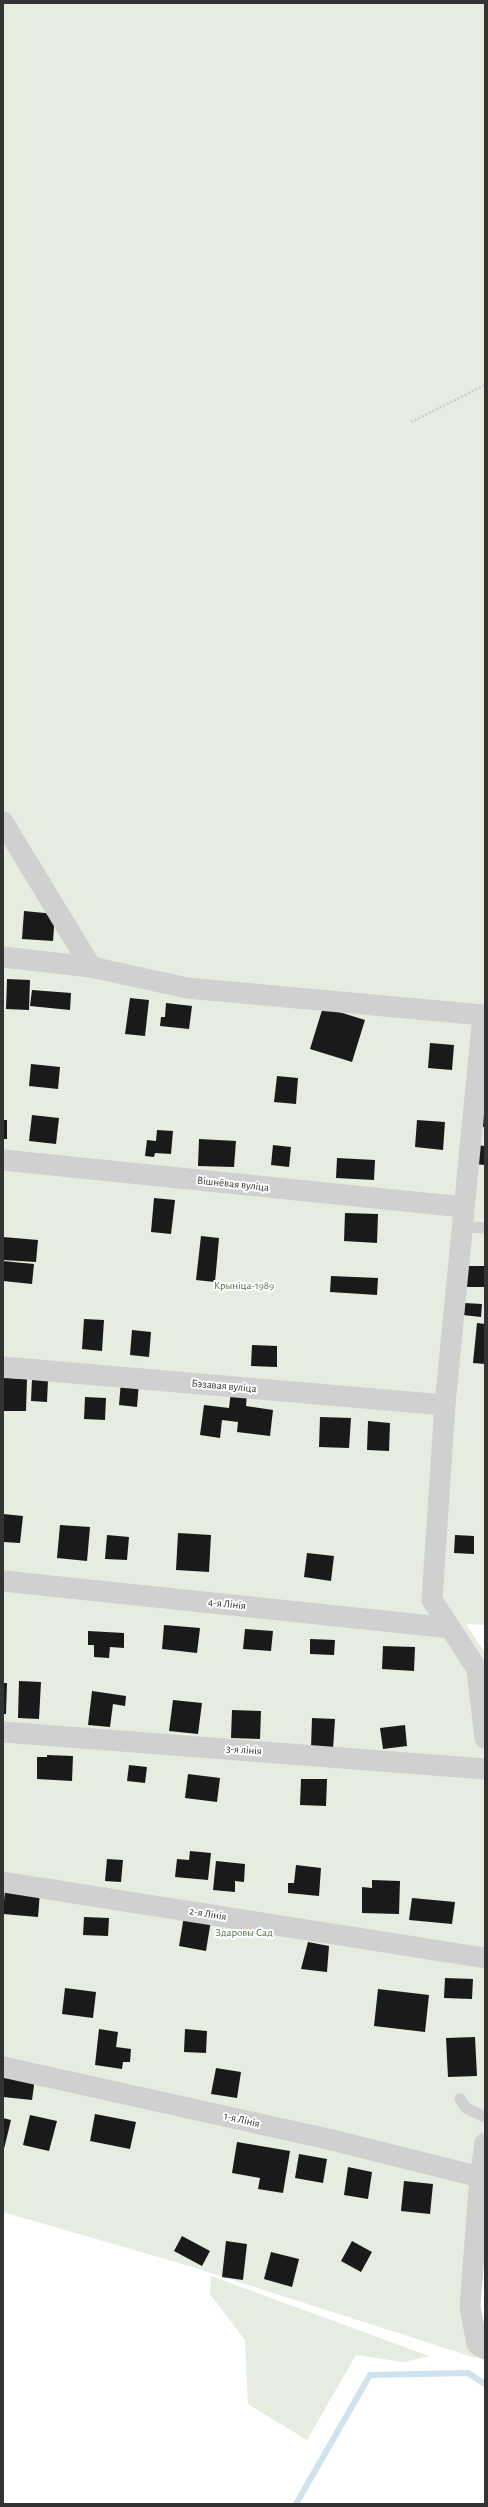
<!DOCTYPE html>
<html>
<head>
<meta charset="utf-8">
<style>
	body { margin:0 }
	#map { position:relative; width:488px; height:2507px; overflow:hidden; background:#fff; font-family:"Alegreya Sans",sans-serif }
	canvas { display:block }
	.frame { position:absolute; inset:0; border:4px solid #333; pointer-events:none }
</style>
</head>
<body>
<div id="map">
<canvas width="488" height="2507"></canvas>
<div class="frame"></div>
</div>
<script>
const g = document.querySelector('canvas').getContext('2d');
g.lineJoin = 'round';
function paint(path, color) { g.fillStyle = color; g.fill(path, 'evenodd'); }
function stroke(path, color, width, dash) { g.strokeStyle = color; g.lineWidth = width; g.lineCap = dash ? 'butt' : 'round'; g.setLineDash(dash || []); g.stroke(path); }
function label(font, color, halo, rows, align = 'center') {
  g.font = font + ' "Alegreya Sans",sans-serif'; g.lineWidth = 4; g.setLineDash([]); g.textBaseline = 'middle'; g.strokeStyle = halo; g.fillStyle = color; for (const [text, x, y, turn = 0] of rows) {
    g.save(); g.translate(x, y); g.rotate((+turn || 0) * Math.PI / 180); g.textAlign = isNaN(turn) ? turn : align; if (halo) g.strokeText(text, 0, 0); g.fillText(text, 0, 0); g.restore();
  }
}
paint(new Path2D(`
	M 3,3 L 485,3 L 485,1625 L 466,1624 L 485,1653 L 485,2218 L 476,2358 L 186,2265 L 3,2212 Z
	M 211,2276 L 429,2356 L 404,2362 L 356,2355 L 307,2440 L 248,2404 L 245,2340 L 210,2294 Z`), '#e6ecdf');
stroke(new Path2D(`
	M 296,2504 L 370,2375 L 468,2373 L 485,2384`), '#cfe2ee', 6);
paint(new Path2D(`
	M 24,911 L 55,914 L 53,941 L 22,939 Z
	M 7,979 L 30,980 L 29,1010 L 6,1009 Z
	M 32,990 L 71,993 L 70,1010 L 30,1006 Z
	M 130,998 L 149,1000 L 145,1036 L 125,1034 Z
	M 166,1003 L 192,1006 L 189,1029 L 160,1026 L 161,1017 L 165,1017 Z
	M 323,1007 L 365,1020 L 352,1062 L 310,1049 Z
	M 430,1043 L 454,1045 L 452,1070 L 428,1068 Z
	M 31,1064 L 60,1067 L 58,1089 L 29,1086 Z
	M 277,1076 L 298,1078 L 296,1104 L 274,1102 Z
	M 484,1106 L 485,1106 L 485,1127 L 483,1127 Z
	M 32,1115 L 59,1118 L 56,1144 L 29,1141 Z
	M 3,1120 L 7,1120 L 7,1139 L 3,1139 Z
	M 417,1120 L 445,1122 L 443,1150 L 415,1147 Z
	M 157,1130 L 173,1131 L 171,1154 L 155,1153 L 154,1157 L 145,1156 L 147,1140 L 156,1141 Z
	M 199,1139 L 236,1141 L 234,1167 L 198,1166 Z
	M 273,1145 L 291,1147 L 289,1167 L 271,1165 Z
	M 476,1145 L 485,1146 L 485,1165 L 474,1164 Z
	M 337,1158 L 375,1160 L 374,1180 L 336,1178 Z
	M 154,1198 L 175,1200 L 171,1234 L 151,1232 Z
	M 345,1213 L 378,1214 L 377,1243 L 344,1241 Z
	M 201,1236 L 219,1238 L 215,1282 L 196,1280 Z
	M 3,1237 L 38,1240 L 36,1262 L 3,1260 Z
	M 3,1261 L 34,1264 L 32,1284 L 3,1281 Z
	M 464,1266 L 485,1266 L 485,1287 L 464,1287 Z
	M 331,1276 L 378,1278 L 377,1295 L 330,1292 Z
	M 464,1303 L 482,1304 L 481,1317 L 463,1315 Z
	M 84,1319 L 104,1320 L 102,1351 L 82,1349 Z
	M 477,1323 L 485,1324 L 485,1364 L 473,1363 Z
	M 132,1330 L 151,1332 L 149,1357 L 130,1355 Z
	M 252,1345 L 277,1346 L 277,1367 L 251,1366 Z
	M 3,1378 L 27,1379 L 26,1411 L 3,1411 Z
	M 32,1379 L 48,1380 L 47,1402 L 31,1401 Z
	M 121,1381 L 139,1383 L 137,1407 L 119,1405 Z
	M 231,1391 L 247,1393 L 246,1406 L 273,1410 L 270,1436 L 237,1432 L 238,1422 L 222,1420 L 220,1438 L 200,1435 L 204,1405 L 229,1408 Z
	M 85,1397 L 106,1398 L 105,1420 L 84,1419 Z
	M 320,1417 L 351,1418 L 349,1448 L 319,1447 Z
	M 368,1421 L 390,1423 L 389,1451 L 367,1450 Z
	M 3,1514 L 23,1516 L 20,1543 L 3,1542 Z
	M 60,1525 L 90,1527 L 87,1561 L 57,1558 Z
	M 178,1533 L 211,1535 L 209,1572 L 176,1570 Z
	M 107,1535 L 129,1537 L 127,1560 L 105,1559 Z
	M 455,1535 L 474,1536 L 474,1554 L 454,1553 Z
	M 307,1553 L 334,1556 L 331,1581 L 304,1577 Z
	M 164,1625 L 200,1628 L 197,1653 L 162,1649 Z
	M 245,1629 L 273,1631 L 271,1651 L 243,1649 Z
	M 88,1631 L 124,1633 L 124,1648 L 110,1647 L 109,1658 L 94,1657 L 94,1645 L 88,1645 Z
	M 310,1639 L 335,1640 L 334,1655 L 310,1654 Z
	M 383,1646 L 415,1647 L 414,1671 L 382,1669 Z
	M 19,1681 L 41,1682 L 39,1719 L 18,1718 Z
	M 3,1683 L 7,1683 L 6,1714 L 3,1714 Z
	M 92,1691 L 126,1696 L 125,1706 L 113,1704 L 110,1727 L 88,1725 Z
	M 173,1700 L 202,1703 L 198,1734 L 169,1731 Z
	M 232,1710 L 261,1711 L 260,1739 L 231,1738 Z
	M 312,1718 L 335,1719 L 333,1749 L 311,1748 Z
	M 405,1725 L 407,1746 L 383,1749 L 380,1728 Z
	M 47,1755 L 73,1756 L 72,1781 L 37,1779 L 37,1757 L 47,1757 Z
	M 129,1765 L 147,1767 L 145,1783 L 127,1781 Z
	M 188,1774 L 220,1778 L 217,1802 L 185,1798 Z
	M 301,1779 L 327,1779 L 326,1806 L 300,1805 Z
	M 190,1851 L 211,1853 L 208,1880 L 175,1877 L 177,1859 L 189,1860 Z
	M 107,1859 L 123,1860 L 121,1882 L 105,1881 Z
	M 216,1861 L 245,1864 L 244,1882 L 235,1881 L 235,1892 L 213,1890 Z
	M 296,1865 L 321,1868 L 319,1896 L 288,1893 L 288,1883 L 294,1883 Z
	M 372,1880 L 400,1881 L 399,1914 L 362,1913 L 362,1887 L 372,1888 Z
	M 5,1889 L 40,1892 L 38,1917 L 3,1914 Z
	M 412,1898 L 455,1902 L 452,1924 L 409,1920 Z
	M 184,1916 L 211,1920 L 206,1951 L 179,1946 Z
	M 84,1917 L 109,1918 L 108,1936 L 83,1935 Z
	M 308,1942 L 329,1946 L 327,1972 L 301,1969 Z
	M 445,1978 L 473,1979 L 472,1999 L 444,1998 Z
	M 65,1988 L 96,1992 L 93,2018 L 62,2014 Z
	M 378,1989 L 429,1995 L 425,2032 L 374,2026 Z
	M 99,2029 L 118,2032 L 116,2047 L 131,2049 L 130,2062 L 123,2062 L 122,2069 L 95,2065 Z
	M 185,2029 L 207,2031 L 206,2053 L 184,2052 Z
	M 475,2037 L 477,2076 L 448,2077 L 446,2038 Z
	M 216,2068 L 241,2072 L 237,2098 L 211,2094 Z
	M 3,2075 L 35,2078 L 32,2100 L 3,2097 Z
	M 95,2114 L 136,2122 L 130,2149 L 90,2141 Z
	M 30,2115 L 57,2121 L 49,2151 L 23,2145 Z
	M 3,2118 L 11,2120 L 4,2149 L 3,2149 Z
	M 237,2142 L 290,2151 L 283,2193 L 258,2189 L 260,2178 L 232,2173 Z
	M 299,2154 L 327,2159 L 323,2183 L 295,2178 Z
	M 348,2167 L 372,2172 L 368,2199 L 344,2195 Z
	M 404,2181 L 433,2184 L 430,2214 L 401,2211 Z
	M 182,2236 L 210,2251 L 202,2266 L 174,2251 Z
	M 226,2241 L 247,2244 L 243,2280 L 222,2277 Z
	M 352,2241 L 372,2252 L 361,2272 L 341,2261 Z
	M 271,2252 L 299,2259 L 292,2287 L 264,2279 Z`), '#1a1a1a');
stroke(new Path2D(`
	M 411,422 L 485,385`), '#cdcdcd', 2.5, [2, 2]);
stroke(new Path2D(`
	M 461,1226 L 485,1228
	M 460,2099 L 466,2108 L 485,2117`), '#d0d0d0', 11);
stroke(new Path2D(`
	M 3,822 L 91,967
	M 3,957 L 91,967 L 187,988 L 483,1015 L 445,1405 L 432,1600 L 477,1669 L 485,1738
	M 3,1160 L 463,1207
	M 3,1367 L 445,1405
	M 3,1581 L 451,1628
	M 3,1732 L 485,1769
	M 3,1882 L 485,1958
	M 3,2067 L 328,2139 L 480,2177
	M 485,2143 L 480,2177 L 470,2307 L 477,2344 L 485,2349`), '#d0d0d0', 21);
label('11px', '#333', '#fff', [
	["Вішнёвая вуліца",233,1184,6],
	["Бэзавая вуліца",224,1386,5],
	["4-я Лінія",227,1604,6],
	["3-я лінія",244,1750,4],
	["2-я Лінія",208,1914,9],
	["1-я Лінія",242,2120,13]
]);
label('11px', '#56703f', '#fff', [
	["Крыніца-1989",244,1286],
	["Здаровы Сад",244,1933]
]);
</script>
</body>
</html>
